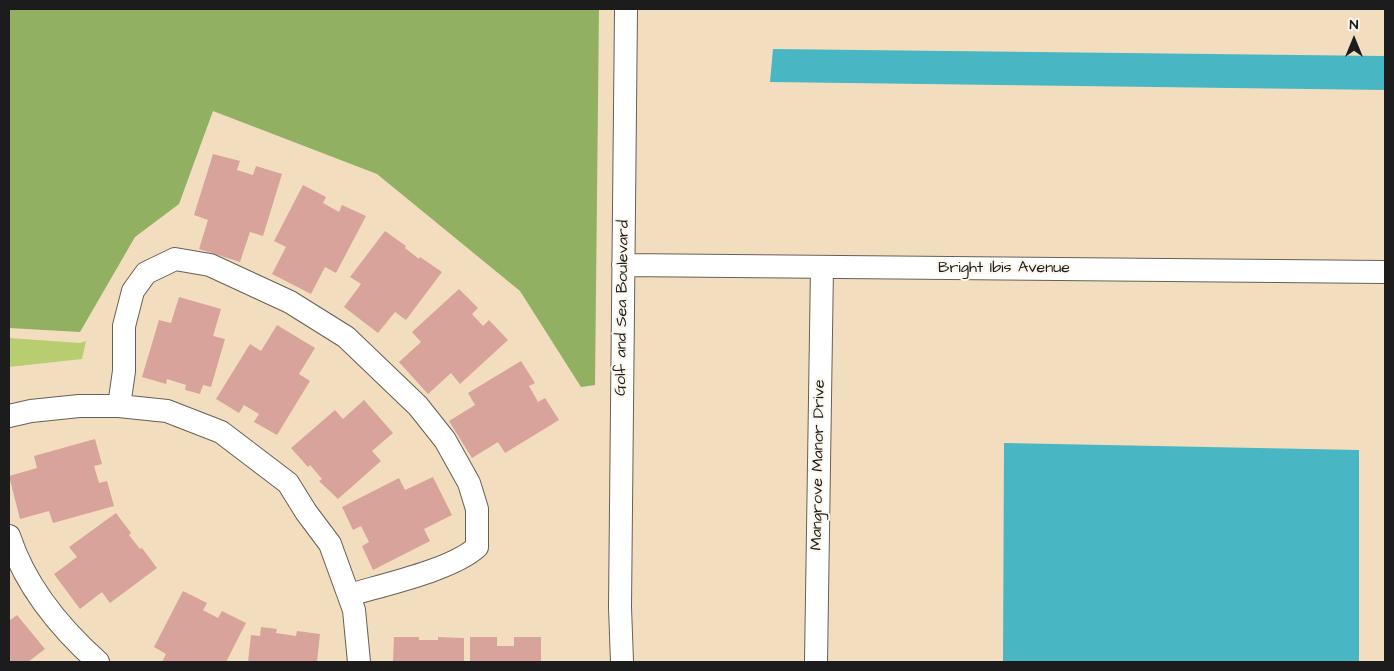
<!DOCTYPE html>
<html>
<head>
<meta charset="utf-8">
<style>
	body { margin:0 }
	#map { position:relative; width:1394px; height:671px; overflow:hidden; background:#f2debf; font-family:"Architects Daughter",sans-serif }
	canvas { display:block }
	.frame { position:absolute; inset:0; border:10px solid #1c1c1c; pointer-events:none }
	.north { position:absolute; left:1329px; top:15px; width:50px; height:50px; -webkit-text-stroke:4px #fbf7ec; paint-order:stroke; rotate:0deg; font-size:14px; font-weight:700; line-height:20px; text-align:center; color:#1c1c1c }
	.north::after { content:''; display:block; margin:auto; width:18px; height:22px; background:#1c1c1c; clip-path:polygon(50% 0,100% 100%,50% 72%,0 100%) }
</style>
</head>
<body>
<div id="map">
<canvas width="1394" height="671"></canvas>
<div class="frame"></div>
<div class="north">N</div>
</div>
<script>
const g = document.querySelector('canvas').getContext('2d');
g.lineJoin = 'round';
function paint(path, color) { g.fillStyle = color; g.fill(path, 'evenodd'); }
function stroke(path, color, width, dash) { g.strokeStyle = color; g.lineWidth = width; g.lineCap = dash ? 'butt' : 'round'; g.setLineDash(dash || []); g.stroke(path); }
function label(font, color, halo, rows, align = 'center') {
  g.font = font + ' "Architects Daughter",sans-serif'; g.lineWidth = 4; g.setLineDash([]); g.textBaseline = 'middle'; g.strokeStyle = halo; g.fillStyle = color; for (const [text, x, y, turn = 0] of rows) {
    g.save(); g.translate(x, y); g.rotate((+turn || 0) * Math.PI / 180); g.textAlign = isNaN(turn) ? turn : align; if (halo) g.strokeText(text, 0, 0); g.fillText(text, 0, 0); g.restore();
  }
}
paint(new Path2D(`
	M 9,338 L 80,343 L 86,341 L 82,359 L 9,367 Z`), '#b8cc70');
paint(new Path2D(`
	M 9,9 L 599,9 L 595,385 L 581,387 L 520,291 L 377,174 L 213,111 L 179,204 L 135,237 L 80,332 L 9,328 Z`), '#92b062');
paint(new Path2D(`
	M 773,49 L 1385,56 L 1385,90 L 770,82 Z
	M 1004,443 L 1359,450 L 1359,662 L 1003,662 Z`), '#48b6c3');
paint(new Path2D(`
	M 213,154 L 240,161 L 237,170 L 253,175 L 256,166 L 282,174 L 263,236 L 250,232 L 240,262 L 199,249 L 208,220 L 194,215 Z
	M 303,185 L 326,197 L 323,203 L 339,212 L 342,205 L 366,216 L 336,273 L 325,267 L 311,294 L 272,274 L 286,247 L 274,241 Z
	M 385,231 L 406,246 L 405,248 L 419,259 L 420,257 L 442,272 L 406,320 L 395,312 L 378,333 L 344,307 L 361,284 L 350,277 Z
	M 459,289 L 478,308 L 472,314 L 483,326 L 489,320 L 508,340 L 460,384 L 451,373 L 428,394 L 399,362 L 421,342 L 412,332 Z
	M 179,297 L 221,309 L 213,336 L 225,339 L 211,387 L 203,385 L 200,394 L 185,390 L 186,385 L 167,379 L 166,384 L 142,377 L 159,320 L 171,323 Z
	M 277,325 L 315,348 L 299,374 L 310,381 L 277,435 L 254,422 L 259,414 L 244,405 L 239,413 L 216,399 L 250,344 L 261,351 Z
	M 521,361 L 535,383 L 529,386 L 538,402 L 545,398 L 559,420 L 505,453 L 498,442 L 472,458 L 449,421 L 475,405 L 468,393 Z
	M 364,400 L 393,433 L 372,451 L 381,461 L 338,499 L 319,481 L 322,479 L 310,465 L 308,467 L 291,448 L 335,410 L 343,419 Z
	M 95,439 L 102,464 L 94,466 L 99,483 L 107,481 L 114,506 L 53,523 L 49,511 L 20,519 L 9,476 L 37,468 L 34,456 Z
	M 433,477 L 452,515 L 424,529 L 430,541 L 373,570 L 362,546 L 369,542 L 361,526 L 353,530 L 342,507 L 399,478 L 405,490 Z
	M 116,513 L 131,533 L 129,535 L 140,549 L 142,548 L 157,568 L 110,603 L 102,592 L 80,609 L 54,574 L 77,557 L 69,547 Z
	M 183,591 L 207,603 L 203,610 L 218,618 L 222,611 L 246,623 L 226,662 L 162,662 L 166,654 L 154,647 Z
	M 17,615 L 45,649 L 28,662 L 9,662 L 9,621 Z
	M 261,627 L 277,629 L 276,633 L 296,636 L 297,631 L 320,634 L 317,662 L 248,662 L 251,635 L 260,636 Z
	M 394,637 L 419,637 L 419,640 L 438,640 L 438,637 L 464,638 L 464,662 L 393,662 Z
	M 470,637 L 497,637 L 497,646 L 514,646 L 514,637 L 541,637 L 541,662 L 470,662 Z`), '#d7a39a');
const minor = new Path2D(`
	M 623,265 L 1385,272
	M 119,406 L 124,371 L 124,326 L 133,291 L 146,273 L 175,259 L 210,265 L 290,302 L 346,337 L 418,406 L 445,440 L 469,483 L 477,509 L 477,547 C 452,570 383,585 349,595
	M 9,416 L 31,411 L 79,406 L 119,406 L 167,411 L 221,432 L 288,483 L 306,512 L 330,544 L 354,610 L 359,662
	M 9,536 C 25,585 60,628 98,662
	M 622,662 L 620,607 L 626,9
	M 816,662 L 822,267`);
stroke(minor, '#676055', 24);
stroke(minor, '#fff', 22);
label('16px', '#1c1c1c', '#fbf7ec', [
	["Bright Ibis Avenue",1004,269],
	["Golf and Sea Boulevard",623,308,-89],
	["Mangrove Manor Drive",819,465,-89]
]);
</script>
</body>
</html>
